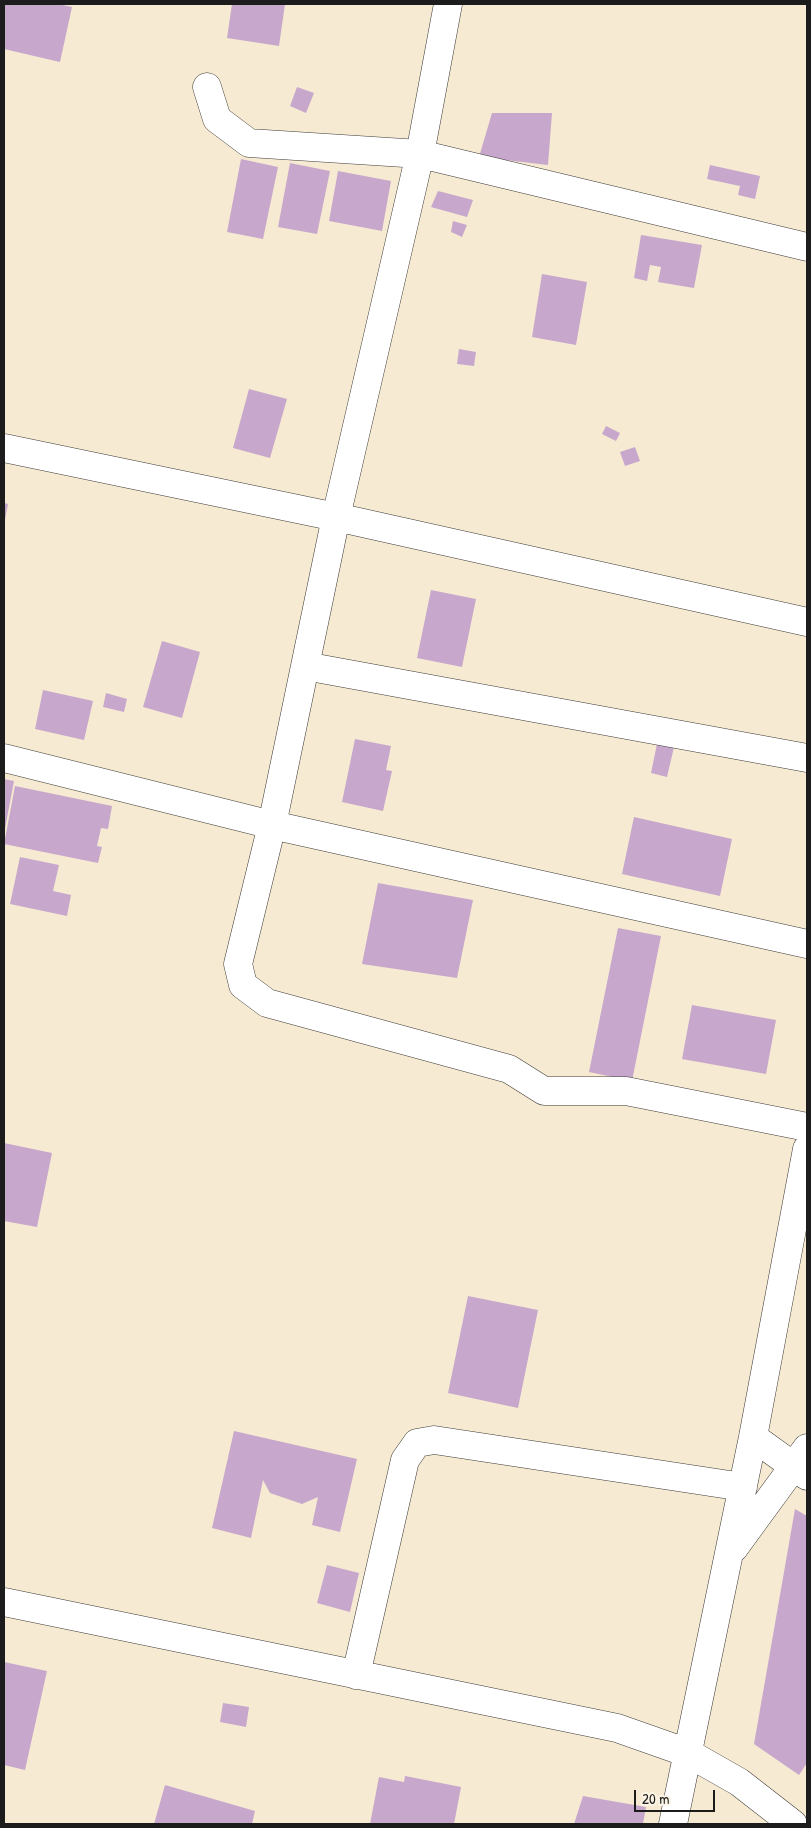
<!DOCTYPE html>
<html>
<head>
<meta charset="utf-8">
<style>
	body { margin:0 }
	#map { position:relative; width:811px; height:1828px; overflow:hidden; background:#f7ead2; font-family:"Patrick Hand",sans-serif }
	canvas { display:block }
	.frame { position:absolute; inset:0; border:5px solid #1c1c1c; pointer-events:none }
	.scale { position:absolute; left:634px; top:1790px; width:81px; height:22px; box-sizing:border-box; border:2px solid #1c1c1c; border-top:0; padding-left:6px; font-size:15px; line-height:18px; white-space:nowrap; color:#1c1c1c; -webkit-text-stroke:4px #fcf5e5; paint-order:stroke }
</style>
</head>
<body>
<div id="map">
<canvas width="811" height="1828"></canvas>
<div class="frame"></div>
<div class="scale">20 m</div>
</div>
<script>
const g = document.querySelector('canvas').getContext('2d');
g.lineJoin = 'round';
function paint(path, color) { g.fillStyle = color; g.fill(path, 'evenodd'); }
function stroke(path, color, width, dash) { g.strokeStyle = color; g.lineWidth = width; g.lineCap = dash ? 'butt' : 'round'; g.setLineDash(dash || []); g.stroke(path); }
paint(new Path2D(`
	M 4,4 L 58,4 L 72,7 L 60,62 L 4,49 Z
	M 232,4 L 285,4 L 279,46 L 227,38 Z
	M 297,87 L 314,93 L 306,113 L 290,106 Z
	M 492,113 L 552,113 L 548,165 L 479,157 Z
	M 241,159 L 278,167 L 263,239 L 227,232 Z
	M 290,163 L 330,171 L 317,234 L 278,227 Z
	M 710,165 L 760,176 L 755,199 L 738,195 L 740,186 L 707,179 Z
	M 338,171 L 391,181 L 382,231 L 329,221 Z
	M 438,191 L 473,200 L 467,217 L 431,207 Z
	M 453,221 L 467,225 L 462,237 L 451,232 Z
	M 641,235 L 702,245 L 694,288 L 658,282 L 661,267 L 650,265 L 647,281 L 634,278 Z
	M 542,274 L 587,282 L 576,345 L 532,337 Z
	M 459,349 L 476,352 L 474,366 L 457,364 Z
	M 249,389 L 287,399 L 270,458 L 233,448 Z
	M 606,426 L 620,433 L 616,441 L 602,434 Z
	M 635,447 L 640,461 L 625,466 L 620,452 Z
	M 4,503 L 8,504 L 5,520 L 4,520 Z
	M 431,590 L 476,599 L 462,667 L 417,658 Z
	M 162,641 L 200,652 L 182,718 L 143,707 Z
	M 43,690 L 93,701 L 84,740 L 35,729 Z
	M 106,693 L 127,699 L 124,712 L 103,707 Z
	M 355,739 L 391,746 L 386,770 L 392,771 L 383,811 L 342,802 Z
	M 658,739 L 675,743 L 667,777 L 651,773 Z
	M 4,779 L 14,781 L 5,829 L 4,829 Z
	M 15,786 L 112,806 L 108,829 L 101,828 L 97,846 L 102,847 L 98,863 L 4,844 Z
	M 634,817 L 732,839 L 720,896 L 622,874 Z
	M 20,857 L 59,865 L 53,891 L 71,895 L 67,916 L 10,904 Z
	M 378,883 L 473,900 L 457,978 L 362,964 Z
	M 618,928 L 661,936 L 632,1081 L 589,1072 Z
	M 692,1005 L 776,1020 L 766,1074 L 682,1059 Z
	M 4,1143 L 52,1153 L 37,1227 L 4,1221 Z
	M 468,1296 L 538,1310 L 518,1408 L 448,1393 Z
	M 234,1431 L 357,1459 L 340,1532 L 312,1525 L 318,1497 L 302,1504 L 270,1493 L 263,1480 L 251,1538 L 212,1528 Z
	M 795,1509 L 807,1516 L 807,1763 L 799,1775 L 754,1744 Z
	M 327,1565 L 359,1573 L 350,1612 L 317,1603 Z
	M 4,1662 L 47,1671 L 25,1770 L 4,1765 Z
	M 223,1703 L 249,1707 L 246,1727 L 220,1722 Z
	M 405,1776 L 461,1787 L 454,1824 L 370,1824 L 379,1777 L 404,1782 Z
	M 165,1785 L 255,1811 L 252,1824 L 154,1824 Z
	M 583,1796 L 646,1807 L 643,1824 L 574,1824 Z`), '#c7a8cc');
const minor = new Path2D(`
	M 448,4 L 420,154 L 336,517 L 272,825 L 807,944
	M 207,87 L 217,119 L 249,143 L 420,154 L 807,247
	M 4,448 L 336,517 L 807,622
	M 305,666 L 807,758
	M 4,758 L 272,825 L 238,964 L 243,985 L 267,1003 L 509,1069 L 544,1091 L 626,1091 L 807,1127
	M 753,1437 L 807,1476
	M 734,1548 L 807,1448
	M 4,1602 L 617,1728 L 688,1753 L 739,1782 L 793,1824
	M 356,1675 L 405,1460 L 417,1443 L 434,1440 L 743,1487
	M 673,1824 L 753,1437 L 807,1149`);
stroke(minor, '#3d3b37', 29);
stroke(minor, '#fff', 28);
</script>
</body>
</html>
